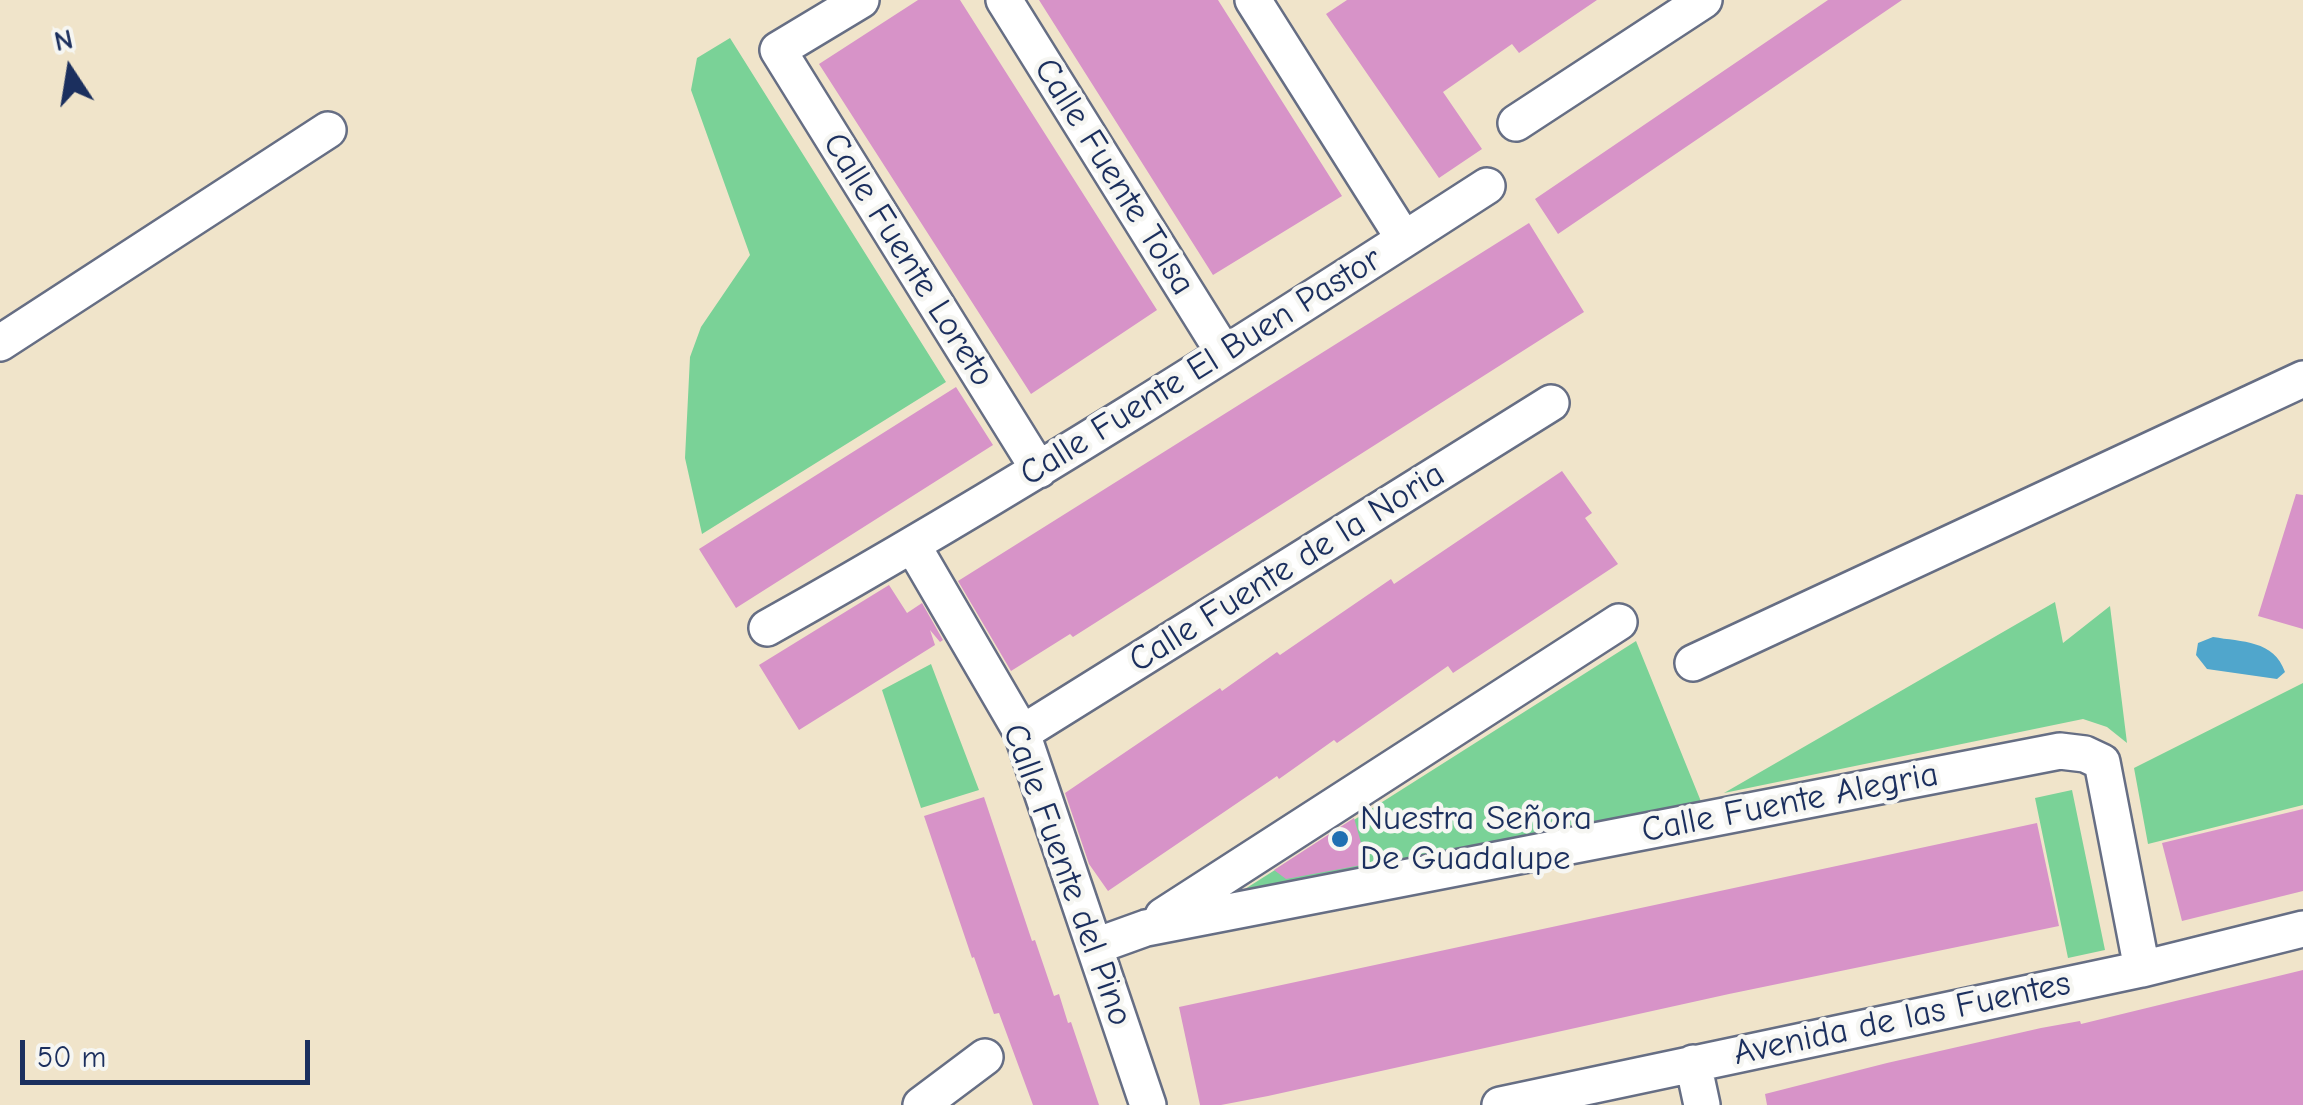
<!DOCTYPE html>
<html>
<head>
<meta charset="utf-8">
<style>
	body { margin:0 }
	#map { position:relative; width:2303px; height:1105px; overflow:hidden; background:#f0e4ca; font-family:"Comic Neue",sans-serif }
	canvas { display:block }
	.north { position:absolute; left:20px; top:20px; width:100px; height:100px; -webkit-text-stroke:8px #f6f6f2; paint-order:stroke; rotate:348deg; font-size:28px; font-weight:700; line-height:40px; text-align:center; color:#1b2f5e }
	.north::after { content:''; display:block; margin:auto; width:35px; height:45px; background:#1b2f5e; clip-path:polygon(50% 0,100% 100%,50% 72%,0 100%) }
	.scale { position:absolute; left:20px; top:1040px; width:290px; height:45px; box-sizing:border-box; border:5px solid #1b2f5e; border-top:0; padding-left:12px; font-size:30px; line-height:35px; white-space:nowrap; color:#1b2f5e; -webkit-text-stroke:8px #f6f6f2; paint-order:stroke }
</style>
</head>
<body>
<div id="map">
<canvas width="2303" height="1105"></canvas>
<div class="north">N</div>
<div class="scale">50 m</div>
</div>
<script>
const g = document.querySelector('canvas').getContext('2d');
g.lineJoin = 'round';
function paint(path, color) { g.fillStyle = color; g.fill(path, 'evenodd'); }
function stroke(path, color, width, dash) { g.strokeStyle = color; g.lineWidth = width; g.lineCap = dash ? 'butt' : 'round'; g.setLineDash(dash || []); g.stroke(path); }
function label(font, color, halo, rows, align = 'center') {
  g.font = font + ' "Comic Neue",sans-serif'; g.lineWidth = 9; g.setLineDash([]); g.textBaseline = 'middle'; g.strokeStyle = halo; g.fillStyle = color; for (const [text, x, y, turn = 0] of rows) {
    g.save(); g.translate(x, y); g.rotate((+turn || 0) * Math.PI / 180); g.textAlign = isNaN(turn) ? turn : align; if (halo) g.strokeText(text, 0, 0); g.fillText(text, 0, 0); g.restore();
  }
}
paint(new Path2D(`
	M 730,38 L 946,382 L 702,534 L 685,458 L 690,357 L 701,327 L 750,255 L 691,90 L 697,58 Z
	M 2055,602 L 2063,643 L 2110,606 L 2127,743 L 2107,727 L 2083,719 L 1724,793 Z
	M 1636,641 L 1702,804 L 1245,889 Z
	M 931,664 L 979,790 L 921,808 L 882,690 Z
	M 2303,683 L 2303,805 L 2148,844 L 2134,768 Z
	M 2072,790 L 2105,950 L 2068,958 L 2035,798 Z`), '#7ad297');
paint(new Path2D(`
	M 2213,637 C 2242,642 2274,640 2285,672 L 2277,679 L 2207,669 L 2196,655 L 2198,643 Z`), '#50a6cc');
paint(new Path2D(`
	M 918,0 L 960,0 L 1157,310 L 1031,394 L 819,64 Z
	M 1039,0 L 1218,0 L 1342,196 L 1213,275 Z
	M 1347,0 L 1597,0 L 1519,53 L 1512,44 L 1443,92 L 1482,149 L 1439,178 L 1326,14 Z
	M 1828,0 L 1902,0 L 1558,234 L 1535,199 Z
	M 1529,223 L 1584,312 L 1073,637 L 1070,634 L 1011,671 L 958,581 Z
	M 956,387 L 993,445 L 736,608 L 699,549 Z
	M 1562,471 L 1592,513 L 1585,518 L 1618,564 L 1453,673 L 1448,666 L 1337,743 L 1334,740 L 1279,779 L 1277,776 L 1108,891 L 1089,864 L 1065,793 L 1220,688 L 1222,691 L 1277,652 L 1280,655 L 1391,579 L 1394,584 Z
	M 2296,494 L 2303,495 L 2303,629 L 2258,616 Z
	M 889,585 L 907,613 L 922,603 L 943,640 L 940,642 L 930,630 L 935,645 L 799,730 L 759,665 Z
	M 984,797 L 1032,941 L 1035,940 L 1054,996 L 1059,994 L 1068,1023 L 1071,1022 L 1099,1105 L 1033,1105 L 999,1013 L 994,1014 L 974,957 L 972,958 L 924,816 Z
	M 2303,809 L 2303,891 L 2182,921 L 2162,843 Z
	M 1354,818 L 1367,864 L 1286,879 L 1274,870 Z
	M 2037,823 L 2059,926 L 1729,994 L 1268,1096 L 1221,1105 L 1200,1105 L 1179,1007 Z
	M 2303,970 L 2303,1105 L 1767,1105 L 1765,1094 L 1887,1063 L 2041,1028 L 2080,1021 L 2081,1024 Z`), '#d793c8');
const minor = new Path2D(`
	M 861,0 L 778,50 L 1039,470
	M 1004,0 L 1224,353
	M 1253,0 L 1404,239
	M 1516,123 L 1704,0
	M 0,343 L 328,130
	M 913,546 L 1022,733 L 1148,1105
	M 767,628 C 1012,491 1250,339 1487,186
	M 1693,663 L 2303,379
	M 1022,733 L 1551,403
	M 1163,916 L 1619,622
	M 1096,946 L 1146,928 L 2060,751 L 2085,754 L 2102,762 L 2142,969
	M 1693,1063 L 1702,1105
	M 921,1105 L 985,1057
	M 1500,1105 L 2142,969 L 2303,929`);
stroke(minor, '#666e84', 40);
stroke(minor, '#fff', 35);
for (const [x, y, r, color] of [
	[1340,839,10,"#1f6fb2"]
]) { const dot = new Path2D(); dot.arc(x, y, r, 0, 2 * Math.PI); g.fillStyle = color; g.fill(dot); stroke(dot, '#f6f6f2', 4); }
label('35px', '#1b2f5e', '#f6f6f2', [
	["Calle Fuente Tolsa",1114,177,58],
	["Calle Fuente Loreto",908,260,58],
	["Calle Fuente El Buen Pastor",1201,367,-32],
	["Calle Fuente de la Noria",1287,568,-32],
	["Calle Fuente Alegria",1790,803,-11],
	["Calle Fuente del Pino",1067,875,70],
	["Avenida de las Fuentes",1902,1019,-12]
]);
label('35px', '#1b2f5e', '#f6f6f2', [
	["Nuestra Señora",1360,819],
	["De Guadalupe",1360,859]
], 'left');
</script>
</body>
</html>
